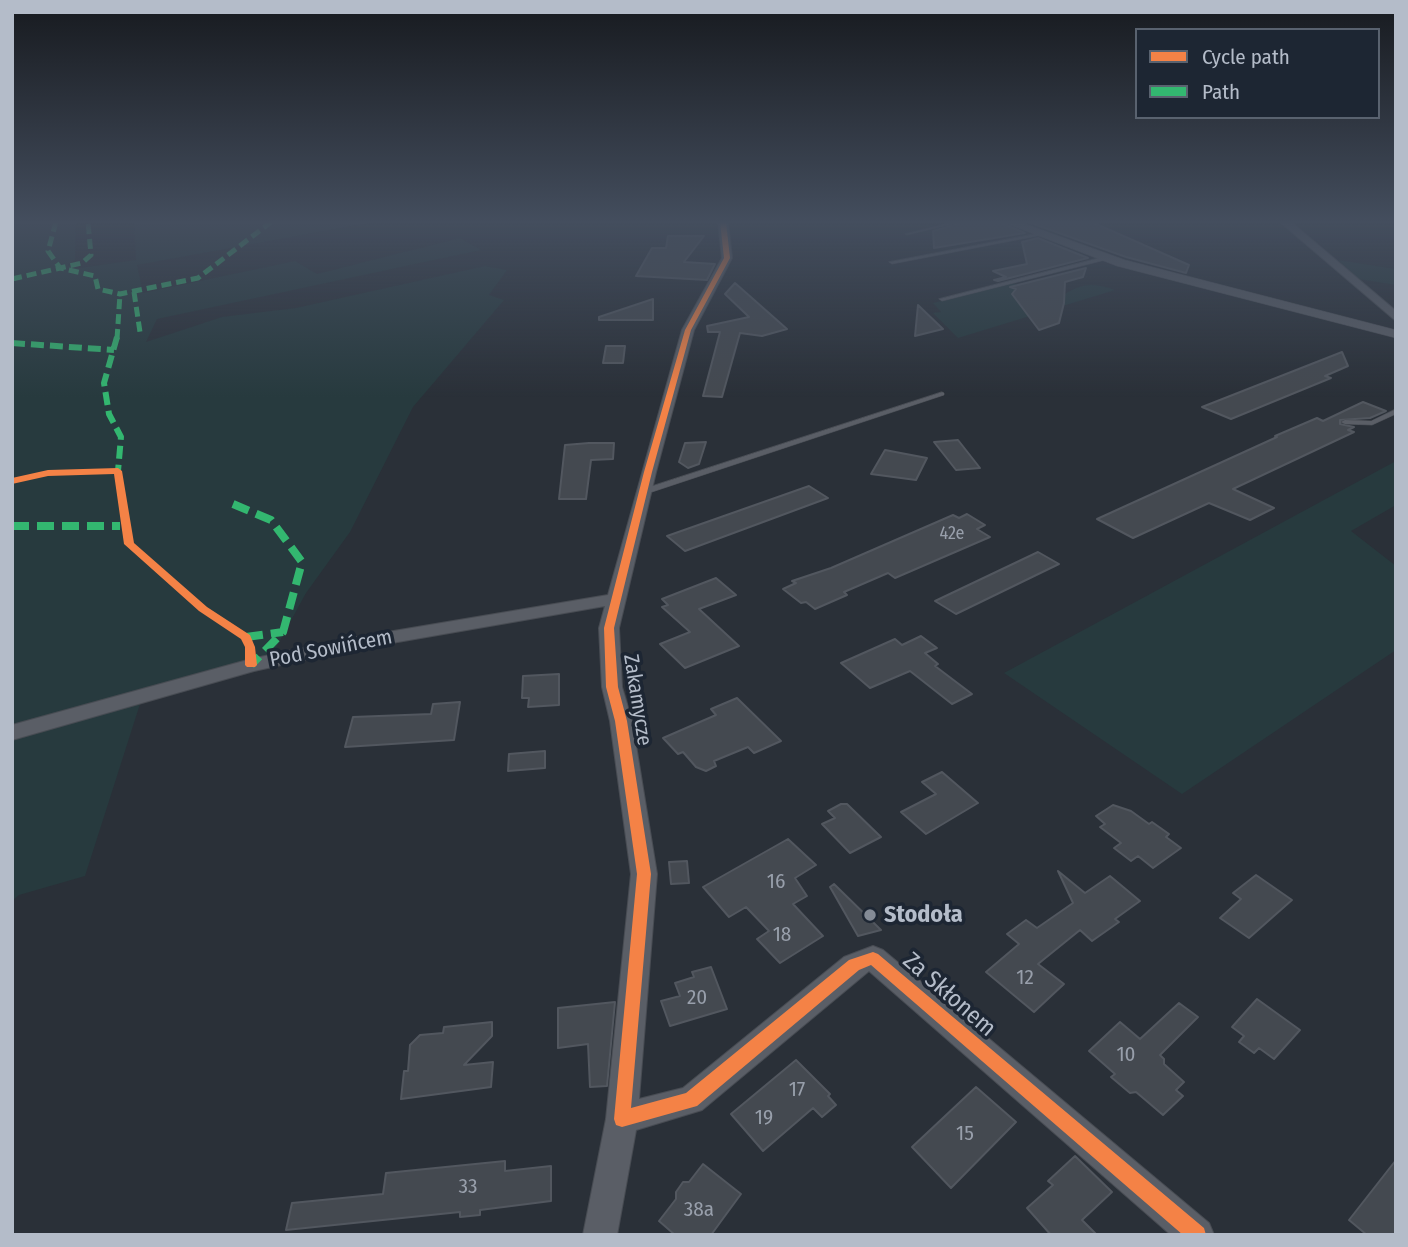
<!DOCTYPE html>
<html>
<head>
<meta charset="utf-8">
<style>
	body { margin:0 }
	#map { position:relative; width:1408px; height:1247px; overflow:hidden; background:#2a3038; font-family:"Fira Sans Condensed",sans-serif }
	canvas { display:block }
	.frame { position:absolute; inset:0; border:14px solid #b4bcc9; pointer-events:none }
	.legend { position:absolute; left:1135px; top:28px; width:245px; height:91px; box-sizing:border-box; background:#1d2633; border:2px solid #59626f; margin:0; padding:9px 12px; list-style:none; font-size:21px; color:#b4bcc9 }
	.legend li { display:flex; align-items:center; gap:14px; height:35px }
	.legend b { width:35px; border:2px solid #59626f }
</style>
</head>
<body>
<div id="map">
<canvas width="1408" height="1247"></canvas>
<div class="frame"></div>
<ul class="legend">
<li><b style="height:9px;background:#f48246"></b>Cycle path</li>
<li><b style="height:9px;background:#33b770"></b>Path</li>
</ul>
</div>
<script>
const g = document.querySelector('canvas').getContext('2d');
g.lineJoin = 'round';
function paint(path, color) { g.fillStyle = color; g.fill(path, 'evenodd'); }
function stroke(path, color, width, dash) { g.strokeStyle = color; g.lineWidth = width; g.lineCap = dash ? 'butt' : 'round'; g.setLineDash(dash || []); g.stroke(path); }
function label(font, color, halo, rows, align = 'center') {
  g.font = font + ' "Fira Sans Condensed",sans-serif'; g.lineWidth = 7; g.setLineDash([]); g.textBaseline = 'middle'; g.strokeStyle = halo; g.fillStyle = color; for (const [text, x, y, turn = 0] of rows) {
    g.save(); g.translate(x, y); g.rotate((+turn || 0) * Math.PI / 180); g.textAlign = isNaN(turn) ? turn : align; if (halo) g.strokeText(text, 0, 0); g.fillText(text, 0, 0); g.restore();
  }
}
paint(new Path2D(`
	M 12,222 L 76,222 L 75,260 L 68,265 L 79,268 L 136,260 L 134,222 L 374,222 L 137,265 L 143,293 L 295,261 L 317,274 L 460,238 L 481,250 L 157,319 L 146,342 L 222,317 L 296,308 L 485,266 L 507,270 L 489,295 L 504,300 L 413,407 L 350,532 L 306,593 L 270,659 L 140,704 L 85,876 L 19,895 L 12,901 Z
	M 1338,260 L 1396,269 L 1396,285 L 1358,279 Z
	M 1012,283 L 1059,298 C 1080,283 1092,282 1115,290 L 958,338 L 933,313 L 941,312 L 933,303 Z
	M 1396,461 L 1396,505 L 1351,531 L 1396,566 L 1396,650 L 1182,794 L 1004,673 Z`), '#273a3e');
const building = new Path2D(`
	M 964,222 L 1000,222 L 1025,233 L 934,248 L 933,231 Z
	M 1028,222 L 1092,222 L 1189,265 L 1186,273 L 1126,257 Z
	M 668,236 L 704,236 L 684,262 L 715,264 L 707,280 L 636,276 L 652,248 L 666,248 Z
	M 1038,238 L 1088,258 L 998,281 L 994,280 L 1006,277 L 993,271 L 1027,264 L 1022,242 Z
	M 1086,268 L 1083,277 L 1065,282 L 1064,303 L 1059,323 L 1039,330 L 1012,294 L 1016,289 L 1010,287 Z
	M 735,283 L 787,329 L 762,336 L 740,333 L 722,397 L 703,396 L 720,332 L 708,332 L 707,326 L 749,317 L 725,294 Z
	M 653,299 L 653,320 L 599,320 L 599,317 Z
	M 918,305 L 943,329 L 915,336 Z
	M 606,346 L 625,346 L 623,363 L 603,363 Z
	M 1342,352 L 1348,366 L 1325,376 L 1331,378 L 1231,419 L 1202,407 Z
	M 1363,402 L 1386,411 L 1370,418 L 1340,420 L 1340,424 L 1354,427 L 1348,430 L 1354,432 L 1233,489 L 1274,508 L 1250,520 L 1209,503 L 1133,538 L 1097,519 L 1277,437 L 1275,436 L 1317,418 L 1323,421 Z
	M 958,440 L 980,468 L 956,470 L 934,442 Z
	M 706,442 L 699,464 L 688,468 L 679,462 L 685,443 Z
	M 589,443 L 614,443 L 613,459 L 591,460 L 586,499 L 559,499 L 565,445 Z
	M 885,450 L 927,458 L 916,480 L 871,474 Z
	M 809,486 L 828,498 L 685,551 L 667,536 Z
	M 967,514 L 985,525 L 977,529 L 990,537 L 895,578 L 888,573 L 844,592 L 847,595 L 815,609 L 806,602 L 801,603 L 783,589 L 796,583 L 792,581 L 831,568 L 953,515 L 959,518 Z
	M 1038,552 L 1059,564 L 956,614 L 935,601 Z
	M 716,578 L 736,595 L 699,609 L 739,646 L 685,668 L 660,644 L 690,632 L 662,607 L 668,605 L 662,599 Z
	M 921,636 L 937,648 L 925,653 L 938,664 L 935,666 L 972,694 L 952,704 L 910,671 L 870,688 L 841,663 L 895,639 L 902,645 Z
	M 559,674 L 559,705 L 528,707 L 529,698 L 522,698 L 523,676 Z
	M 737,698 L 781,741 L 754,753 L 748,747 L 714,761 L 716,766 L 706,771 L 696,767 L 683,752 L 678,754 L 663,738 L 716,715 L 711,709 Z
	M 460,702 L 454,740 L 345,747 L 353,717 L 431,714 L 433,704 Z
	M 545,751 L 545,768 L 508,771 L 509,754 Z
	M 942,772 L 978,803 L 926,834 L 901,812 L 936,794 L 922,782 Z
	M 841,804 L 847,804 L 881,837 L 850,853 L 822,824 L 835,818 L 828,811 Z
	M 1113,805 L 1131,811 L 1149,824 L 1152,822 L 1169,834 L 1166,837 L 1181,848 L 1153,868 L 1138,856 L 1131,861 L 1114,848 L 1121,843 L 1100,827 L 1105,824 L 1096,816 Z
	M 788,839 L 816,865 L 795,878 L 807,896 L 793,904 L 823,936 L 780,963 L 757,939 L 769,931 L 746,907 L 729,917 L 703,887 Z
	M 687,861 L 689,883 L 671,884 L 669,862 Z
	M 1058,871 L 1085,893 L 1110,876 L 1140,901 L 1115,919 L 1119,922 L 1092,941 L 1080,930 L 1038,964 L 1064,984 L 1034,1012 L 986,972 L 1019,944 L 1007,934 L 1026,920 L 1037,928 L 1073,903 Z
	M 1256,875 L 1292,900 L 1249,938 L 1220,918 L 1241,899 L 1233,893 Z
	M 834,884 L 881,930 L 858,936 L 830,887 Z
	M 711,967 L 727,1009 L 670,1026 L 661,1001 L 680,996 L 675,983 L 694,977 L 692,972 Z
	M 1257,999 L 1300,1030 L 1274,1059 L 1259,1048 L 1254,1053 L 1239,1042 L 1244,1036 L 1232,1027 Z
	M 615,1002 L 607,1086 L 590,1087 L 588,1044 L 558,1048 L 558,1008 Z
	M 1179,1003 L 1198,1017 L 1160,1055 L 1164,1059 L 1164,1064 L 1184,1082 L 1176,1090 L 1183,1096 L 1163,1115 L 1136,1092 L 1130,1093 L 1111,1077 L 1115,1074 L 1089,1051 L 1120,1022 L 1140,1039 Z
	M 492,1022 L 492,1036 L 464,1065 L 493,1062 L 491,1087 L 401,1099 L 404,1071 L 408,1071 L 410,1045 L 420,1035 L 443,1033 L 444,1027 Z
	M 796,1060 L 830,1094 L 828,1096 L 836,1105 L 822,1117 L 813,1108 L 763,1151 L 731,1114 Z
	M 976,1087 L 1016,1122 L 951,1188 L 912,1147 Z
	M 1075,1156 L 1112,1192 L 1082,1220 L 1097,1235 L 1051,1235 L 1027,1208 L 1053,1185 L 1048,1181 Z
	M 1396,1160 L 1396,1235 L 1367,1235 L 1349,1220 Z
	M 505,1161 L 505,1171 L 551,1166 L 551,1201 L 480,1210 L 480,1215 L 460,1217 L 460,1212 L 286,1230 L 292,1203 L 383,1194 L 386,1173 Z
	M 703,1164 L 741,1194 L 711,1235 L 675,1235 L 659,1221 L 676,1199 L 676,1192 L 683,1182 L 689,1182 Z`);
paint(building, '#444950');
stroke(building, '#52575f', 2);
const service = new Path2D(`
	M 953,222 L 961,222 L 907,235 L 905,234 Z
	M 1040,233 L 1042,235 L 892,264 L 889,262 Z
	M 1107,256 L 1110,258 L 1109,259 L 942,301 L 939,299 Z
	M 942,392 L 944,393 L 944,395 L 646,494 L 640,494 L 639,492 L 640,490 Z
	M 1396,409 L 1396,414 L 1372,425 L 1345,424 L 1341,422 L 1345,420 L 1371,421 Z`);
const minor = new Path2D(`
	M 718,222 L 728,222 L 732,258 L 694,330 L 656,472 L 619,628 L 622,687 L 632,721 L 657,874 L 639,1099 L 683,1088 L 844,957 L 873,946 L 883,950 L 1209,1223 L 1214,1235 L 1171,1235 L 869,971 L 702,1110 L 636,1130 L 617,1235 L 583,1235 L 606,1119 L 631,874 L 610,721 L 602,687 L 599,628 L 605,606 L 340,652 L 254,671 L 12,740 L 12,725 L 251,659 L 340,640 L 608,595 L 682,330 L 722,258 Z
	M 1280,222 L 1291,222 L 1396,311 L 1396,321 Z`);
const tertiary = new Path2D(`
	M 1003,222 L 1020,222 L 1125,260 L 1396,330 L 1396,338 L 1117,266 Z`);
stroke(service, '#484c53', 1);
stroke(minor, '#484c53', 2);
stroke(tertiary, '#484c53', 1);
paint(service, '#5a5e66');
paint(minor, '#5a5e66');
paint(tertiary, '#5a5e66');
stroke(new Path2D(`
	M 56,222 L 48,251 L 60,268 L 95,276 L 98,289 L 120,294 L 198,278 L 271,222
	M 12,279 L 82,263 L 91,255 L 88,222
	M 134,292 L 140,332
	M 117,339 L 120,294`), '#33b770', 5, [10, 5]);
stroke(new Path2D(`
	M 117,337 L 104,383 L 109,414 L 121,437 L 118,471
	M 12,343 L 114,350`), '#33b770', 6, [13, 6]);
stroke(new Path2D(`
	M 233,504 L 271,520 L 302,562 L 283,632 L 251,665
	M 12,526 L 120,526
	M 246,637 L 283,632`), '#33b770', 8, [17, 8]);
paint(new Path2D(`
	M 720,222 L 726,222 L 730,258 L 691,330 L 652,472 L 614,628 L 618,687 L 627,721 L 651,874 L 631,1108 L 686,1093 L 849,960 L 873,952 L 878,954 L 1204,1228 L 1206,1235 L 1183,1235 L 871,965 L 859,970 L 697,1106 L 622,1127 L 616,1125 L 614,1119 L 637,874 L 615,721 L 606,687 L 604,628 L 644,472 L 685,330 L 724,258 Z
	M 118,468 L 122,471 L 134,543 L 207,607 L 250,635 L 255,647 L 257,665 L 255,667 L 247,667 L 245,665 L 245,647 L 241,639 L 199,611 L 124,544 L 114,474 L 48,476 L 12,484 L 12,478 L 48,470 Z`), '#f48246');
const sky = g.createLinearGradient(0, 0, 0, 397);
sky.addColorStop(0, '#171a1f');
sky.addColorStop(0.56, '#444e5e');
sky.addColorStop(1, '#444e5e00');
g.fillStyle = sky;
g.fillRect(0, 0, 1408, 397);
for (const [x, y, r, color] of [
	[870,915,7,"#848b96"]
]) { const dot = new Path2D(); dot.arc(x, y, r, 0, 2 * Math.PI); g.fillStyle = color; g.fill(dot); stroke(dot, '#1d2633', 2.5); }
label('18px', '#989fab', null, [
	["42e",952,534]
]);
label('21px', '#b4bcc9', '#1d2633', [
	["Pod Sowińcem",331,649,-11],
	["Zakamycze",637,700,81]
]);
label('21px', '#989fab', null, [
	["16",776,882],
	["18",782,935],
	["12",1025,978],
	["20",697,998],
	["10",1126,1055],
	["17",797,1090],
	["19",764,1118],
	["15",965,1134],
	["33",468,1187],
	["38a",699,1210]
]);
label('bold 24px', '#b4bcc9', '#1d2633', [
	["Stodoła",884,915]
], 'left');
label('24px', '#b4bcc9', '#1d2633', [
	["Za Skłonem",949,995,41]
]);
</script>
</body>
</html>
